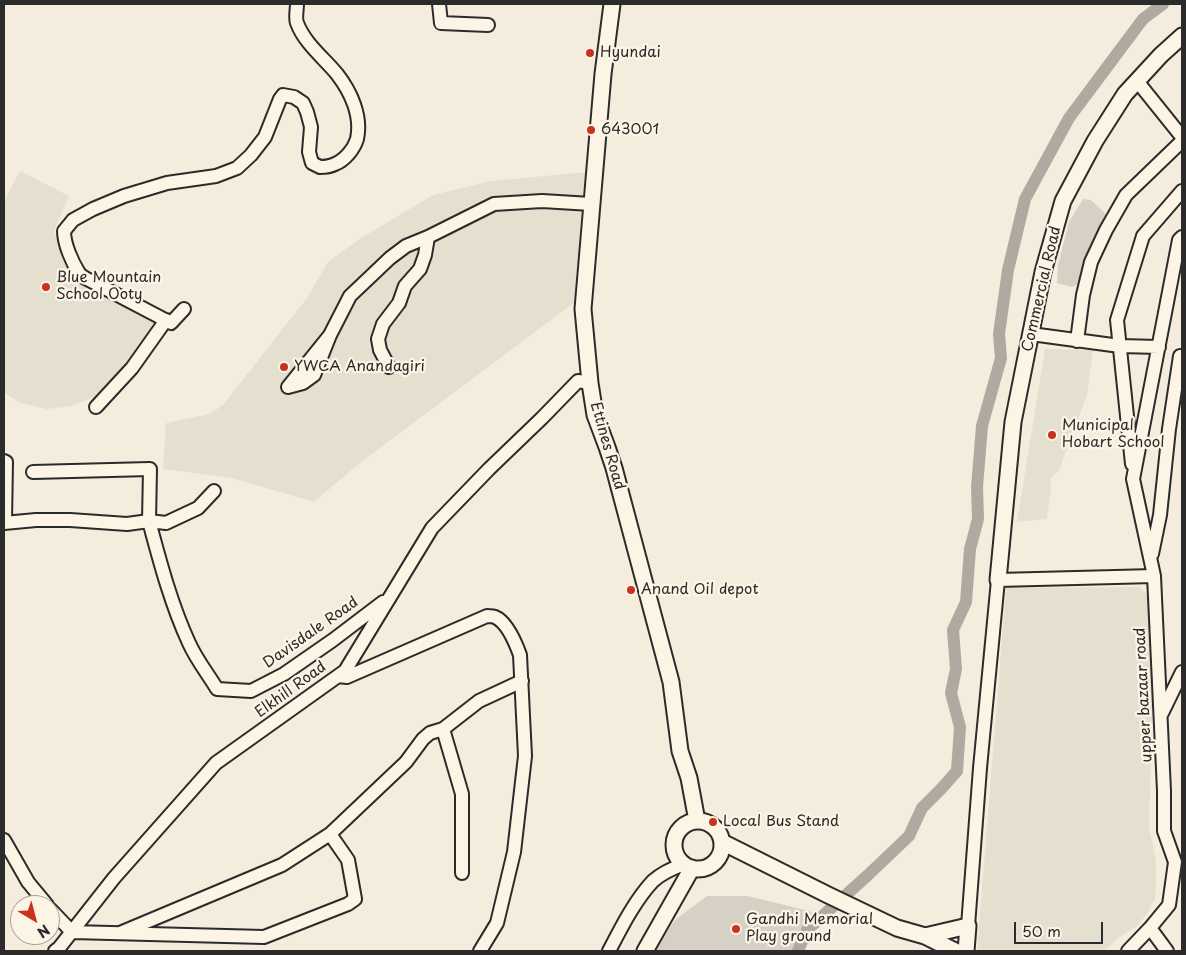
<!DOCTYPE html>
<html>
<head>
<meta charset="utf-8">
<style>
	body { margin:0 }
	#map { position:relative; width:1186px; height:955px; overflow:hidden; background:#f4edde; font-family:"Playpen Sans",sans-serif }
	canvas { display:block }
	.frame { position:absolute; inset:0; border:5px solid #2b2b2b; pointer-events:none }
	.north { position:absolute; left:10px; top:895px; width:50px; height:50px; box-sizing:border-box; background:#fcf5e5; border:1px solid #a8a49b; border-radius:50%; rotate:143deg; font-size:14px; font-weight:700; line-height:20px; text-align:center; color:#2b2b2b }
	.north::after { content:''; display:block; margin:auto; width:18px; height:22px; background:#c8321e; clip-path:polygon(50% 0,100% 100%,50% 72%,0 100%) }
	.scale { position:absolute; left:1014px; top:922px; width:89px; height:22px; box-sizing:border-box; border:2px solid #2b2b2b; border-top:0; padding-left:6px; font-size:15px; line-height:18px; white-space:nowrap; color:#2b2b2b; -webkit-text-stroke:4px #fcf5e5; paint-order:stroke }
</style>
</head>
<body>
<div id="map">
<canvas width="1186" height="955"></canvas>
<div class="frame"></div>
<div class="north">N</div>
<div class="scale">50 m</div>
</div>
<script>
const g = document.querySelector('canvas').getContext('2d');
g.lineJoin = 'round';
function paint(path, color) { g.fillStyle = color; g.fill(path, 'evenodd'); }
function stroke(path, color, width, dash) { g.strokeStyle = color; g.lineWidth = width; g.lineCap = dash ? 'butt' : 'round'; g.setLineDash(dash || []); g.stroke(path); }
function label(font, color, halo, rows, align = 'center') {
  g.font = font + ' "Playpen Sans",sans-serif'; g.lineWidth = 4.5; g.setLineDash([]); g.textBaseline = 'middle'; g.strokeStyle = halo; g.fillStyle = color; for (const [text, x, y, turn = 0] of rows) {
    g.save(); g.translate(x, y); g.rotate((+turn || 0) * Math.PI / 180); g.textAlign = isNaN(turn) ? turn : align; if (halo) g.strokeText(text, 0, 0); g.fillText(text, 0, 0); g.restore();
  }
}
paint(new Path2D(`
	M 20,171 L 69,196 L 54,231 L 66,262 L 78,282 L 155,322 L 117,375 L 94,397 L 72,406 L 47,409 L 20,403 L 5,393 L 4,391 L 4,201 Z
	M 587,172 L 583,191 L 574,303 L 361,462 L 314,502 L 232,478 L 163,469 L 166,423 L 210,414 L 223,405 L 307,298 L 328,262 L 358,240 L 433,195 L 491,181 Z
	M 1045,349 L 1093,350 L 1087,395 L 1059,470 L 1050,480 L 1051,487 L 1047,519 L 1017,522 Z
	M 1140,587 L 1149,596 L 1152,660 L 1152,729 L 1149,826 L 1156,861 L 1156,885 L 1155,899 L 1147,914 L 1137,926 L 1121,936 L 1104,951 L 977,951 L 1006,588 Z`), '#e5dfd0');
paint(new Path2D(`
	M 1083,199 L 1091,200 L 1108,216 L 1081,283 L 1071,287 L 1057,283 L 1058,265 L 1069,222 Z
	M 707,896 L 748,896 L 813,912 L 798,939 L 794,951 L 654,951 L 675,920 Z`), '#d6d1c4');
stroke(new Path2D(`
	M 798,951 L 807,930 L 868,875 L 909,836 L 922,808 L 941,789 L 957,771 L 960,727 L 951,693 L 956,669 L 953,630 L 966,602 L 970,549 L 978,519 L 977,487 L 982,426 L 1001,358 L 999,334 L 1008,270 L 1025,199 L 1069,118 L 1143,19 L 1163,4`), '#afaaa0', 12);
const minor = new Path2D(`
	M 439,4 L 441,23 L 488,25
	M 1137,81 L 1182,137
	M 184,309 L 171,323 L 89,280 C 85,278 81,276 79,273 C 72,262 64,244 64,231 L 73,220 L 93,209 L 124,196 L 167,183 L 216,176 L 237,168 L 251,155 L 265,137 L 280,99 L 283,95 L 294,97 L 303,103 L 307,112 L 311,127 L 309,152 L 312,163 L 320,167 C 325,167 331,166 335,164 C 345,160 354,149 357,139 C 362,116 351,92 337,74 C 324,58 305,44 297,23 C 295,18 297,10 297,4
	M 1031,334 L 1120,346 L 1159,347
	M 330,335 L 288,387 L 303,383 L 314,375 L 330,335 L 350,296 L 390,258 L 406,246 L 428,237 L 494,204 L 542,201 L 591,204
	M 1077,341 L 1083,295 L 1091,262 L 1106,230 L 1126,195 L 1182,141
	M 389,367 L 380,350 L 378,339 L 383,324 L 399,303 L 405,286 L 420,269 L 425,255 L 428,237
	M 96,407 L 132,368 L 166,320
	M 4,461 L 6,462 L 5,522
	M 1132,464 L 1117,320 L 1143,236 L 1182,191
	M 33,472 L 150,469 L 149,521 L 166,523 L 198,508 L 214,491
	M 4,523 L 36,520 L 70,520 L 127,524 L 149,521 C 160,562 171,604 189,643 C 196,659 208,674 217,689 L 251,691 L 284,674 L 333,640 L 383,602
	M 1152,554 L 1160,515 L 1169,429 L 1180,356 L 1182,357
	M 1154,576 L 1133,479 L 1179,240 L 1182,237
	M 338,676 L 347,677 L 487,616 C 490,616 493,616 495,617 C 507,622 516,644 520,655 L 525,756 L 514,852 L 497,923 L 480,951
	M 1162,713 L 1182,672
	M 443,729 L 462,794 L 462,873
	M 4,840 L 28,882 L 47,905
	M 50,909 L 72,932 L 264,937 L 348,904 L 355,899 L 348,860 L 330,834
	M 968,926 L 980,768 L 998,580 L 1154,576 L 1164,791 L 1164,831 L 1175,862 L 1169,905 L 1150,928 L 1128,951
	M 1150,928 L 1167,951
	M 120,933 L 282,865 L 330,834 L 406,762 L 423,739 L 430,733 L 443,729 L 479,701 L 522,681
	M 55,951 L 59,948 L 114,878 L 216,763 L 345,671 L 432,528 L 489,469 L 542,418 L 578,381 L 590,383
	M 609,951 C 621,928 635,900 653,881 C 662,873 673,868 684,864`);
const major = new Path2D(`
	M 612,4 L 603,74 L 583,309 L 590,383 L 595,415 L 607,447 L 614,468 L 671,682 L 680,751 L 689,778 L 697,821
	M 998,580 L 1013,422 L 1043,272 L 1063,201 L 1095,141 L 1125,94 L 1161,55 L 1182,36
	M674 845a24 24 0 1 1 48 0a24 24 0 1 1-48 0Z
	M 722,842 L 828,895 L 897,928 L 925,936
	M 645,951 L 692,868
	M 955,951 L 925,936 L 968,926 L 966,951`);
stroke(minor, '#2b2b2b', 16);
stroke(major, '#2b2b2b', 19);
stroke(minor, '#fcf5e5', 12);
stroke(major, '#fcf5e5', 15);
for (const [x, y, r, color] of [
	[590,53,5,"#c8321e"],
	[591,130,5,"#c8321e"],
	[46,287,5,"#c8321e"],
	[284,367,5,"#c8321e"],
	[1052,435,5,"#c8321e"],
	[631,590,5,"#c8321e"],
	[713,822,5,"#c8321e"],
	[736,929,5,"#c8321e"]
]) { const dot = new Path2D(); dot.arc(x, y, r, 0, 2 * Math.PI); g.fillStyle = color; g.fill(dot); stroke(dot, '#fcf5e5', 2); }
label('15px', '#2b2b2b', '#fcf5e5', [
	["Hyundai",600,53],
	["643001",601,130],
	["Blue Mountain",56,278],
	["School Ooty",56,295],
	["YWCA Anandagiri",294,367],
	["Municipal",1062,426],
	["Hobart School",1062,443],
	["Anand Oil depot",641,590],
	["Local Bus Stand",723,822],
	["Gandhi Memorial",746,920],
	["Play ground",746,937]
], 'left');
label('15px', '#2b2b2b', '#fcf5e5', [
	["Commercial Road",1042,289,-77],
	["Ettines Road",607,446,74],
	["Davisdale Road",311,633,-35],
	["Elkhill Road",291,690,-36],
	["upper bazaar road",1144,695,-93]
]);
</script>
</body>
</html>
